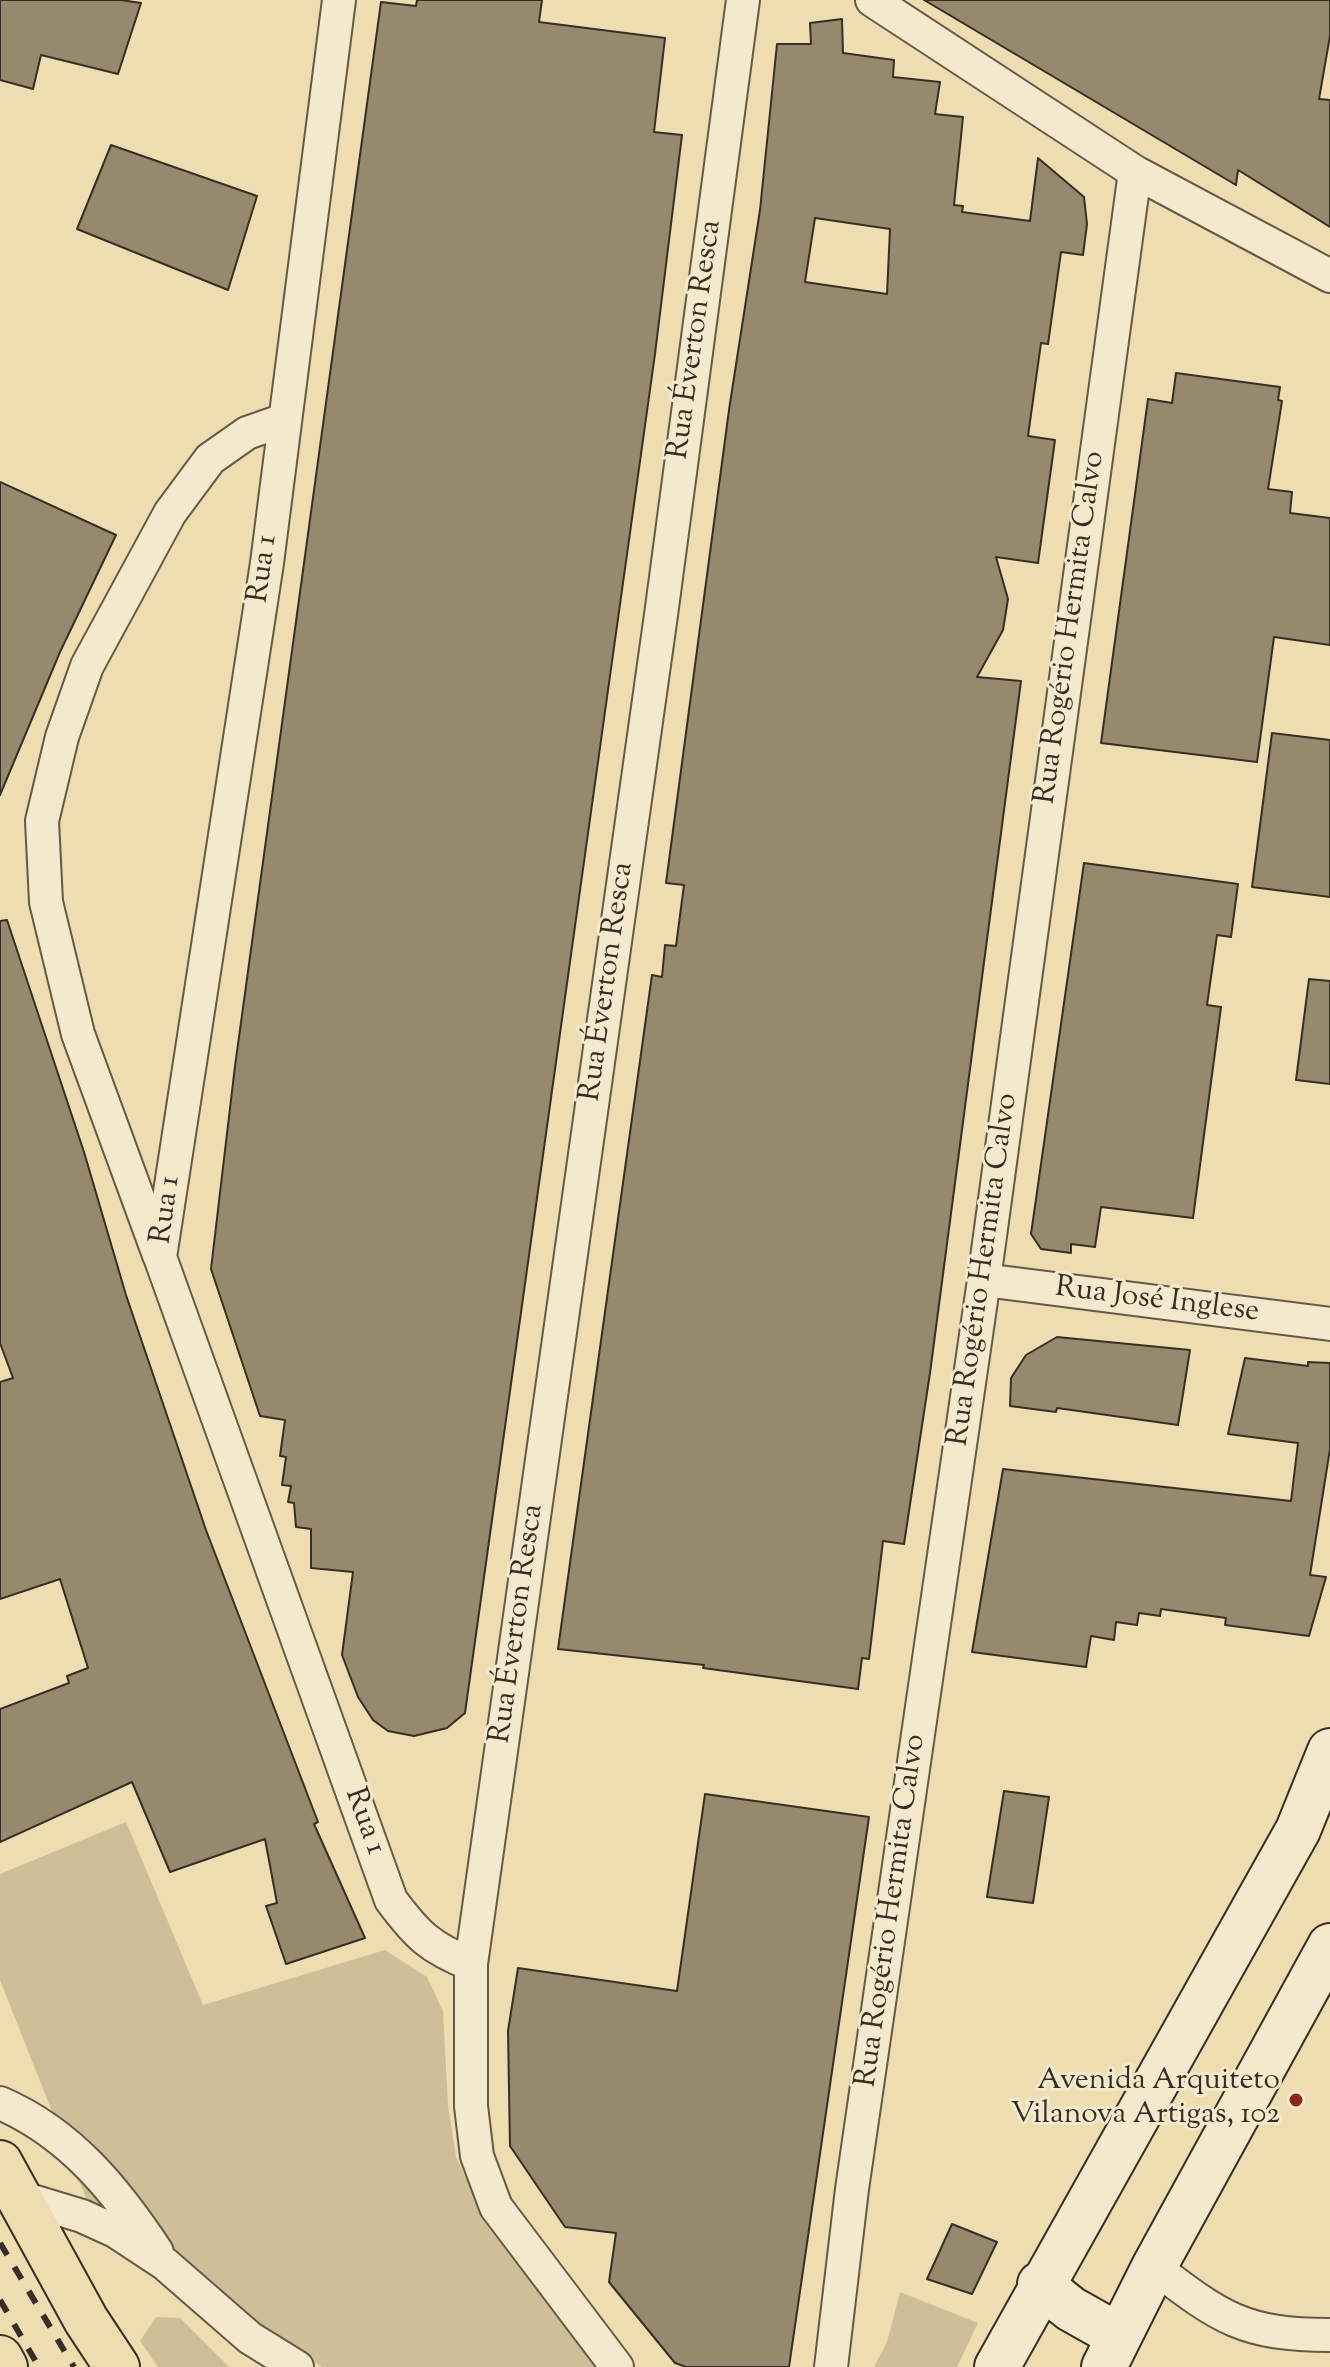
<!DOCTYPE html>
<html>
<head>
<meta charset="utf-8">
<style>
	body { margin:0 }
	canvas { display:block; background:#eeddb1 }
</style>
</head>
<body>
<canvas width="1330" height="2367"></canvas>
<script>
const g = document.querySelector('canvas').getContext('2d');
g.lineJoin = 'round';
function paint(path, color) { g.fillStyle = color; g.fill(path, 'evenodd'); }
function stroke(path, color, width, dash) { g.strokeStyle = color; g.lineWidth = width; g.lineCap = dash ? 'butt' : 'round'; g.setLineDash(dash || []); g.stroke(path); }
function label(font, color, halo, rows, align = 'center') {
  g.font = font + ' "Sorts Mill Goudy",serif'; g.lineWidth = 6; g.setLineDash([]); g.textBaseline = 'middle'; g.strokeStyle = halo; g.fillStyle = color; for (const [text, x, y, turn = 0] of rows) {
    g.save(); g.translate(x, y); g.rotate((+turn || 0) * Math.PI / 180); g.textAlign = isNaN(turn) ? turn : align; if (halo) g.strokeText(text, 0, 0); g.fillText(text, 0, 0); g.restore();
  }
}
paint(new Path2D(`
	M 126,1822 L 203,2005 L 385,1950 L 427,1977 L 443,2011 L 448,2104 L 456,2157 L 482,2213 L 604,2367 L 322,2367 L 96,2223 L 0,1980 L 0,1874 Z
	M 900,2292 L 978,2323 L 957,2367 L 874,2367 L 887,2342 Z
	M 156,2317 L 180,2318 L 229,2367 L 158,2367 L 140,2341 Z`), '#cfbf99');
const building = new Path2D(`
	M 0,0 L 121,0 L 141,3 L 118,74 L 41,55 L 33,89 L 0,80 Z
	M 417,0 L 542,0 L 539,22 L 665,38 L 654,132 L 682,135 L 655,354 L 465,1713 L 447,1728 L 414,1736 L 388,1731 L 373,1720 L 358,1697 L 342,1655 L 353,1572 L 311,1568 L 311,1529 L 296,1527 L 294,1503 L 288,1502 L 291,1486 L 282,1485 L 286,1457 L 280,1456 L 285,1420 L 260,1416 L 211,1269 L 235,1066 L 381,2 L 416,6 Z
	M 924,0 L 1330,0 L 1330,36 L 1319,99 L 1330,100 L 1330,227 L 1238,170 L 1236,185 Z
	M 842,19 L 843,53 L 894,60 L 893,77 L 940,82 L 935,114 L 963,117 L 954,205 L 963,206 L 962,212 L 1030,221 L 1038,158 L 1084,197 L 1087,224 L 1083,255 L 1061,252 L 1048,344 L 1041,343 L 1028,436 L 1055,440 L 1038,563 L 996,557 L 1008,599 L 1003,630 L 977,677 L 1021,681 L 930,1373 L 904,1544 L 883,1541 L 869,1659 L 862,1658 L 858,1689 L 703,1668 L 704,1665 L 558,1649 L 652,975 L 662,977 L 665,945 L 676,946 L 684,885 L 666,883 L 729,410 L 760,210 L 777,44 L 811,44 L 810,23 ZM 815,218 L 890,229 L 887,294 L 805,282 Z
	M 111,145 L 257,196 L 228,290 L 77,229 Z
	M 1176,373 L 1280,387 L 1278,400 L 1282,401 L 1268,489 L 1292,492 L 1290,513 L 1330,518 L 1330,645 L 1274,637 L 1257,762 L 1101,743 L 1148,399 L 1172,403 Z
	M 0,482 L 116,535 L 60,652 L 0,795 Z
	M 1272,733 L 1330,740 L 1330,897 L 1252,887 Z
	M 1084,863 L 1238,884 L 1231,937 L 1217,935 L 1207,1005 L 1221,1007 L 1193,1218 L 1101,1207 L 1095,1247 L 1071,1244 L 1071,1253 L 1041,1249 L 1031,1234 Z
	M 7,920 L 84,1152 L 126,1295 L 206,1530 L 318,1822 L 314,1824 L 365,1938 L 286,1964 L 266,1906 L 277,1903 L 265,1839 L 170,1872 L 132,1782 L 0,1842 L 0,1709 L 69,1683 L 67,1676 L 88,1668 L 60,1579 L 0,1599 L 0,1382 L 13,1378 L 0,1343 L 0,921 Z
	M 1309,979 L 1330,981 L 1330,1084 L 1296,1080 Z
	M 1057,1337 L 1190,1350 L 1178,1425 L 1057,1408 L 1056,1412 L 1010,1406 L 1011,1378 L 1026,1355 Z
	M 1245,1358 L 1308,1366 L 1308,1362 L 1330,1363 L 1330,1449 L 1310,1575 L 1326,1577 L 1309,1636 L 1225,1625 L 1226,1618 L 1161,1609 L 1160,1616 L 1139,1613 L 1137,1625 L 1116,1622 L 1114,1640 L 1091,1636 L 1086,1667 L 972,1652 L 1003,1469 L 1291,1501 L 1298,1443 L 1228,1434 Z
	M 1004,1791 L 1049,1797 L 1033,1903 L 987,1897 Z
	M 705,1794 L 869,1817 L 789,2367 L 686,2367 L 675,2363 L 609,2282 L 616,2233 L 565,2227 L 510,2146 L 508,2031 L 518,1968 L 677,1991 Z
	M 952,2224 L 997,2242 L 972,2294 L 927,2279 Z`);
paint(building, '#96896e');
stroke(building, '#372f26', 2);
const street = new Path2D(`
	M 339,0 L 267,563 L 160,1257 L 391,1900 C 417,1935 430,1948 471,1964 L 471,2106 L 477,2156 L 496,2207 L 617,2367
	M 872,0 L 1135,172 L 1330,276
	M 159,1255 L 78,1034 L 46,902 L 42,821 L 62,737 L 87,666 L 170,513 L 210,459 L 247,433 L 284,420
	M 984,1280 L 1330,1324
	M 471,1964 L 661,615 L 743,0
	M 0,2103 C 70,2133 116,2190 157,2252
	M 16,2196 L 82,2216 L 115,2231 L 165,2264 L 250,2338 L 297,2367
	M 1154,2267 C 1221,2318 1244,2335 1330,2335
	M 831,2367 L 852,2189 L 984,1280 L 1135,172`);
const secondary = new Path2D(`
	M 1040,2284 L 1071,2309 L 1119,2336
	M 997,2367 L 1298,1830 L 1330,1751
	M 1104,2367 L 1154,2267 L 1330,1946`);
const primary = new Path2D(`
	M 0,2163 L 86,2320 L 117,2367
	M 0,2358 L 5,2367`);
stroke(street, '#655a49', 36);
stroke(secondary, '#372f26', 48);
stroke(primary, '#372f26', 48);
stroke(street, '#f4e9cc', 32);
stroke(secondary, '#f4e9cc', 44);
stroke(primary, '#eeddb1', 44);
stroke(new Path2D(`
	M 0,2243 L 74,2367
	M 0,2300 L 39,2367`), '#372f26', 6, [14, 14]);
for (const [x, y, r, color] of [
	[1296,2100,8,"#8f2418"]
]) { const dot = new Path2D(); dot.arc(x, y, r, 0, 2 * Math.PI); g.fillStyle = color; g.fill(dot); stroke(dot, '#f4e9cc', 3); }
label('30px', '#372f26', '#f4e9cc', [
	["Rua Éverton Resca",697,340,-82],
	["Rua 1",265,569,-82],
	["Rua Rogério Hermita Calvo",1072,628,-82],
	["Rua Éverton Resca",609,982,-82],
	["Rua 1",168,1210,-82],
	["Rua Rogério Hermita Calvo",985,1270,-82],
	["Rua José Inglese",1157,1302,7],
	["Rua Éverton Resca",519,1624,-82],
	["Rua 1",363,1822,70],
	["Rua Rogério Hermita Calvo",893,1911,-82]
]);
label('30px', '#372f26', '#f4e9cc', [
	["Avenida Arquiteto",1280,2083],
	["Vilanova Artigas, 102",1280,2117]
], 'right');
</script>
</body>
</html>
